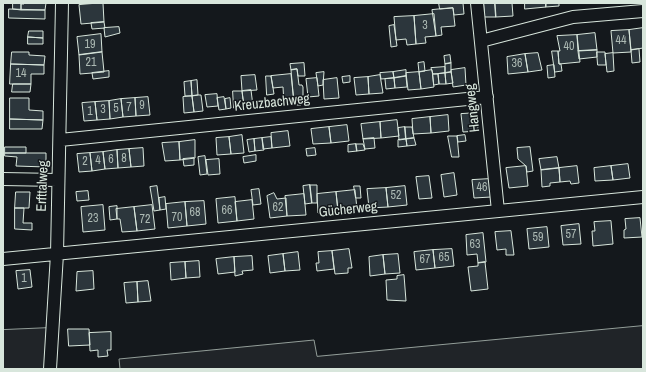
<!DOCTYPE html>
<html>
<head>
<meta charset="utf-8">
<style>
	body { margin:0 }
	#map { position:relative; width:646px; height:372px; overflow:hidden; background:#14181c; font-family:"Archivo Narrow",sans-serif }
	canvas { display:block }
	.frame { position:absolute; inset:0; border:4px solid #d8e6dc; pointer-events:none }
</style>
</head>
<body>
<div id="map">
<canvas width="646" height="372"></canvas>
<div class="frame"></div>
</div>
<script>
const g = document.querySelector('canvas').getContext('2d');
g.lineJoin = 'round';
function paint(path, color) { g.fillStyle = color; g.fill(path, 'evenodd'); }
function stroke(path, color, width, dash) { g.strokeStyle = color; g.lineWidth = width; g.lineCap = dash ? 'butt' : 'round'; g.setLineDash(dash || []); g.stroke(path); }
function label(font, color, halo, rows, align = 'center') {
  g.font = font + ' "Archivo Narrow",sans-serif'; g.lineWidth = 3; g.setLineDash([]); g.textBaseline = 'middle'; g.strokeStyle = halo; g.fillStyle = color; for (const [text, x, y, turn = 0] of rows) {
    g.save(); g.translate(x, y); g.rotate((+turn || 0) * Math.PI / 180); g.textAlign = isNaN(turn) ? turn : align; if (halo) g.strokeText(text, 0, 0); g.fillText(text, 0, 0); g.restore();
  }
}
const green = new Path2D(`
	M 643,326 L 643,369 L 120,369 L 119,359 L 314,340 L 317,356 Z
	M 49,328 L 47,369 L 3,369 L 3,330 Z`);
paint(green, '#202428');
stroke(green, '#939e99', 1);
const building = new Path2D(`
	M 13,3 L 24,3 L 24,4 L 21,4 L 21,10 L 13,9 Z
	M 24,3 L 46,3 L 45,10 L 21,10 L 21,4 Z
	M 103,3 L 104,22 L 81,24 L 79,5 Z
	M 439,3 L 463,3 L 464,14 L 454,15 L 453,8 L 440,9 Z
	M 484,3 L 495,3 L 496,17 L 485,17 Z
	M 495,3 L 512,3 L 513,16 L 496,17 Z
	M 525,3 L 546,3 L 546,7 L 525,9 Z
	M 546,3 L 559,3 L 559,6 L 546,7 Z
	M 453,8 L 455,26 L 441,27 L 442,35 L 436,36 L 432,10 Z
	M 9,9 L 45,10 L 45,19 L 9,18 Z
	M 434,14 L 436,36 L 425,37 L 426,43 L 416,44 L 414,16 Z
	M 414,16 L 416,44 L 407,45 L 406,39 L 396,40 L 394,17 Z
	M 104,22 L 105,28 L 92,29 L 91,23 Z
	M 394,25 L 397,46 L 391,47 L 389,26 Z
	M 119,27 L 120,33 L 105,37 L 104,28 Z
	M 643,28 L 643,48 L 631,50 L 629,30 Z
	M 629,30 L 631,52 L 613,53 L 611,31 Z
	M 29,31 L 43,31 L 43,38 L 28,37 Z
	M 595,33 L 597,50 L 578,51 L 577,35 Z
	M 101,34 L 102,52 L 79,55 L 77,37 Z
	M 577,35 L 580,62 L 559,64 L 558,51 L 560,51 L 557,36 Z
	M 28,37 L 43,38 L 43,44 L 28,44 Z
	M 639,49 L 640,62 L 632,63 L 631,50 Z
	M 597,50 L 597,57 L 579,59 L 578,51 Z
	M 552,51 L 558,51 L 559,64 L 561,64 L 562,71 L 555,72 Z
	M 12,52 L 29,52 L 29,55 L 45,56 L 44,65 L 11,64 Z
	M 102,52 L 104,72 L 80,74 L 79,55 Z
	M 597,52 L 605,52 L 606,65 L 598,65 Z
	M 538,53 L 542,70 L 528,72 L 525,54 Z
	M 613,53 L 614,71 L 607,72 L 605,54 Z
	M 525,54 L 528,72 L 508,74 L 507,57 Z
	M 450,55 L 451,63 L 445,64 L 444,56 Z
	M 424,62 L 425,71 L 419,72 L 418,63 Z
	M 304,63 L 305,76 L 298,76 L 297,69 L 291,70 L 290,64 Z
	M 451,63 L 451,72 L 445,73 L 445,64 Z
	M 11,64 L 44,65 L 44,74 L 31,74 L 31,84 L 10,84 Z
	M 554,65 L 555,77 L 548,78 L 547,66 Z
	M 445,67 L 445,73 L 433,74 L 431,68 Z
	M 465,68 L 466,85 L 453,87 L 451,70 Z
	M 297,69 L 299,85 L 302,85 L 303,87 L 303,102 L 301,105 L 297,105 L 294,103 L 291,70 Z
	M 406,70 L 406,76 L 394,78 L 393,72 Z
	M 432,70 L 434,87 L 421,89 L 419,72 Z
	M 109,71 L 109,77 L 93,79 L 92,73 Z
	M 324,72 L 323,85 L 318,86 L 316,73 Z
	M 393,72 L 394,78 L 381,79 L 380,73 Z
	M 419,72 L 421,89 L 408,90 L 406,73 Z
	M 451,72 L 453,83 L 446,84 L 445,73 Z
	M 445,73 L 446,84 L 439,84 L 438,74 Z
	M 291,74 L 294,103 L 284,104 L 283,87 L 273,88 L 271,76 Z
	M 433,74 L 438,74 L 439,84 L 434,85 Z
	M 255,75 L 257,90 L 242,91 L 241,76 Z
	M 380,75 L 383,93 L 369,94 L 368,77 Z
	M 266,76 L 271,76 L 274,94 L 267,95 Z
	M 350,76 L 350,82 L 343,83 L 342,77 Z
	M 406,76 L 407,87 L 395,88 L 394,78 Z
	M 368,77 L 369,94 L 356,95 L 354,78 Z
	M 317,78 L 319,96 L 308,97 L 306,79 Z
	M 337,78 L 339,98 L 324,99 L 323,80 Z
	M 394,78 L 395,88 L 386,89 L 385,79 Z
	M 197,80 L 198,95 L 192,96 L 191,81 Z
	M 191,81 L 192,96 L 185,96 L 184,82 Z
	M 13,84 L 31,84 L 30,92 L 12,92 Z
	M 251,90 L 253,106 L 244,107 L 242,91 Z
	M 233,91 L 242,91 L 244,107 L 234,108 Z
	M 217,94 L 218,106 L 207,107 L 205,95 Z
	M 198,95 L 201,95 L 203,111 L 194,112 L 192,96 Z
	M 192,96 L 194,112 L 184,113 L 183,97 Z
	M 148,97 L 150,115 L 136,116 L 135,98 Z
	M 224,97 L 226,109 L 219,110 L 217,98 Z
	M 10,98 L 29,98 L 29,110 L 43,111 L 43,120 L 10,119 Z
	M 135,98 L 136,116 L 123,117 L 121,99 Z
	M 230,98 L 231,108 L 226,109 L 225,99 Z
	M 121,99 L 123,117 L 110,119 L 109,101 Z
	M 109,101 L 110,119 L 97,120 L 95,102 Z
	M 95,102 L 97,120 L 84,121 L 82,103 Z
	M 477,113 L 478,131 L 463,132 L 461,114 Z
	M 448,115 L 449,131 L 431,133 L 430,117 Z
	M 430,117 L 431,133 L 413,134 L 412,119 Z
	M 10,119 L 43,120 L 42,129 L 10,129 Z
	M 397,120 L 399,136 L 381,138 L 380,122 Z
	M 380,122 L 381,138 L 363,139 L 361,124 Z
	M 347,125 L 349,141 L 331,143 L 329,127 Z
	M 329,127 L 331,143 L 313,144 L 311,129 Z
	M 405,127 L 406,139 L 399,140 L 398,128 Z
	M 405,127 L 412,127 L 414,138 L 406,139 Z
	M 288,131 L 290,146 L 272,148 L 271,133 Z
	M 242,135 L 244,153 L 231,154 L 229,137 Z
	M 465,135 L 466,141 L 458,142 L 457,136 Z
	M 448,136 L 457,136 L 459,157 L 452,157 Z
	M 229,137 L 231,154 L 217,155 L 216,138 Z
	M 271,137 L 272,148 L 263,149 L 262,138 Z
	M 262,138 L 264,150 L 255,151 L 254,139 Z
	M 374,138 L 375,148 L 365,149 L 363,139 Z
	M 414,138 L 416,145 L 407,146 L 406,139 Z
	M 254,139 L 255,151 L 249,152 L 247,140 Z
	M 406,139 L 407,146 L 398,147 L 398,140 Z
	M 195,140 L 195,158 L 180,160 L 179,142 Z
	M 179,142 L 180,160 L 165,161 L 162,143 Z
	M 356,144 L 357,151 L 348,152 L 348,145 Z
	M 356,144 L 363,144 L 365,150 L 357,151 Z
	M 5,147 L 26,147 L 26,153 L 5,153 Z
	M 530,147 L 533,171 L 527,172 L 526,166 L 518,159 L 517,148 Z
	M 143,148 L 144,166 L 131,167 L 129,149 Z
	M 315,148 L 316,155 L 307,156 L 306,149 Z
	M 129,149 L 131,167 L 118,168 L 117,150 Z
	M 117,150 L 118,168 L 105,169 L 103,152 Z
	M 103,152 L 105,169 L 92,171 L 90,153 Z
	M 5,153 L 46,153 L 46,167 L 16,166 L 17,157 L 5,156 Z
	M 90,153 L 92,171 L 79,172 L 77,154 Z
	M 256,155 L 256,161 L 244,163 L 243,157 Z
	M 205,156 L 207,174 L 200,175 L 198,157 Z
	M 557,157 L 559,168 L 541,170 L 539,159 Z
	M 194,158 L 194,165 L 184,166 L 183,159 Z
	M 219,159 L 220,174 L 208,175 L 206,160 Z
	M 628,164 L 630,178 L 613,180 L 611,166 Z
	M 526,166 L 528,186 L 509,188 L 506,168 Z
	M 577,166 L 579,183 L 571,184 L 570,181 L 560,182 L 559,168 Z
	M 611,166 L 613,180 L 595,181 L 594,168 Z
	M 559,168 L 560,182 L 550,183 L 550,186 L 542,187 L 541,170 Z
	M 454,173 L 457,195 L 444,197 L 441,175 Z
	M 429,176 L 432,198 L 419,199 L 416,177 Z
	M 490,179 L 491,197 L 474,198 L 472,180 Z
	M 310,185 L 317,185 L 317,203 L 312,203 Z
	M 310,185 L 312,203 L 305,204 L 303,186 Z
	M 157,186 L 160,210 L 154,211 L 150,187 Z
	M 354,186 L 360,186 L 361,198 L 356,198 Z
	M 405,186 L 407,205 L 388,207 L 386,188 Z
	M 386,188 L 388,207 L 369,208 L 367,189 Z
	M 259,189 L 261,204 L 253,205 L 251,190 Z
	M 355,190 L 357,209 L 338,211 L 336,192 Z
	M 88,191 L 89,200 L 77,201 L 76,192 Z
	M 16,192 L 30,192 L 29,208 L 15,208 Z
	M 336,192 L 338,211 L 318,213 L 317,194 Z
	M 274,193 L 277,199 L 286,198 L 287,216 L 270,218 L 267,196 Z
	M 304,194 L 306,215 L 287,216 L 285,196 Z
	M 165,197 L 166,209 L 160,210 L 159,198 Z
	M 235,197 L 237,221 L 218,223 L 216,199 Z
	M 252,200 L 254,219 L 237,221 L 235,202 Z
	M 204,201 L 206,224 L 187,226 L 185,202 Z
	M 185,202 L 187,226 L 168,228 L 166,204 Z
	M 103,205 L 105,230 L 83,232 L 81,207 Z
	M 152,205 L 155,229 L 137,231 L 134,207 Z
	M 117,206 L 117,219 L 110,220 L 109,207 Z
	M 134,207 L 137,231 L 122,232 L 120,219 L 117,219 L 116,209 Z
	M 15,208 L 24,208 L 23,223 L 32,223 L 32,230 L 15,229 Z
	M 640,218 L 642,237 L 624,238 L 624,230 L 626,229 L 625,219 Z
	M 611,221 L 613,244 L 593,246 L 592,231 L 595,231 L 594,222 Z
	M 579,224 L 581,244 L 563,245 L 561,226 Z
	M 547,227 L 549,247 L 529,249 L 527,229 Z
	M 511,231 L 514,255 L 506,255 L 506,249 L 497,250 L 495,232 Z
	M 483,233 L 486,262 L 478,263 L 477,254 L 467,255 L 466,235 Z
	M 349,249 L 352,268 L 348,268 L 348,273 L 335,274 L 332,251 Z
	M 452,249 L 454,266 L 435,268 L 433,250 Z
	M 433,250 L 435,268 L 416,270 L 414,252 Z
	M 332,251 L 334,269 L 317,271 L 316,263 L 319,263 L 318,252 Z
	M 298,252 L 300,270 L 285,271 L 283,254 Z
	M 283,254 L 285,271 L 270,273 L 268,256 Z
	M 398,254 L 400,273 L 385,274 L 383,255 Z
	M 383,255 L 385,274 L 370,276 L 369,257 Z
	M 252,256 L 253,270 L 242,271 L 243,274 L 235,276 L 234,257 Z
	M 234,257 L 235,272 L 218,274 L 216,259 Z
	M 199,261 L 200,277 L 186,278 L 185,262 Z
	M 185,262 L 186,278 L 171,280 L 170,263 Z
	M 485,262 L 488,289 L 471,291 L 468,267 L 478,266 L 478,263 Z
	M 30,270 L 32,287 L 18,289 L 16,271 Z
	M 93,271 L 94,289 L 76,291 L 77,272 Z
	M 404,275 L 406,301 L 387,300 L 386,280 L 397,279 L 397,276 Z
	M 148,281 L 151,301 L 138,302 L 137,282 Z
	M 137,282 L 138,302 L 126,303 L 124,283 Z
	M 68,329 L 89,329 L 90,345 L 69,346 Z
	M 111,332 L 111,350 L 107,350 L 108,356 L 98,357 L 98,350 L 90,351 L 89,333 Z`);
paint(building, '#2c363c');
stroke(building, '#d8e6dc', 1);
const street = new Path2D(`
	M 477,3 L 498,211
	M 481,41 L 573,17 L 643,11
	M 60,140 L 487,97
	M 3,179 L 57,180
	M 3,259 L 643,197
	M 50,369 L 57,254 L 62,3`);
stroke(street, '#d8e6dc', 14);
stroke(street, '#14181c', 12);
label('12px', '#adbab4', null, [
	["3",425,26],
	["44",621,41],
	["19",90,45],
	["40",569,47],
	["21",91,63],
	["36",517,64],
	["14",21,74],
	["9",142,106],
	["7",129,108],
	["5",116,109],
	["3",103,110],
	["1",90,112],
	["8",124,159],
	["6",111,160],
	["4",98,161],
	["2",85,162],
	["46",482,188],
	["52",396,196],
	["62",278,208],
	["66",227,211],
	["68",195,213],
	["70",177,218],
	["23",93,219],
	["72",145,220],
	["57",571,235],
	["59",538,238],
	["63",475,245],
	["65",444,258],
	["67",425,260],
	["1",24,279]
]);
label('14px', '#d8e6dc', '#14181c', [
	["Kreuzbachweg",272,103,-6],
	["Hangweg",473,108,-96],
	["Erfttalweg",43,186,-88],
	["Gücherweg",348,210,-6]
]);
</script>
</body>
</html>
